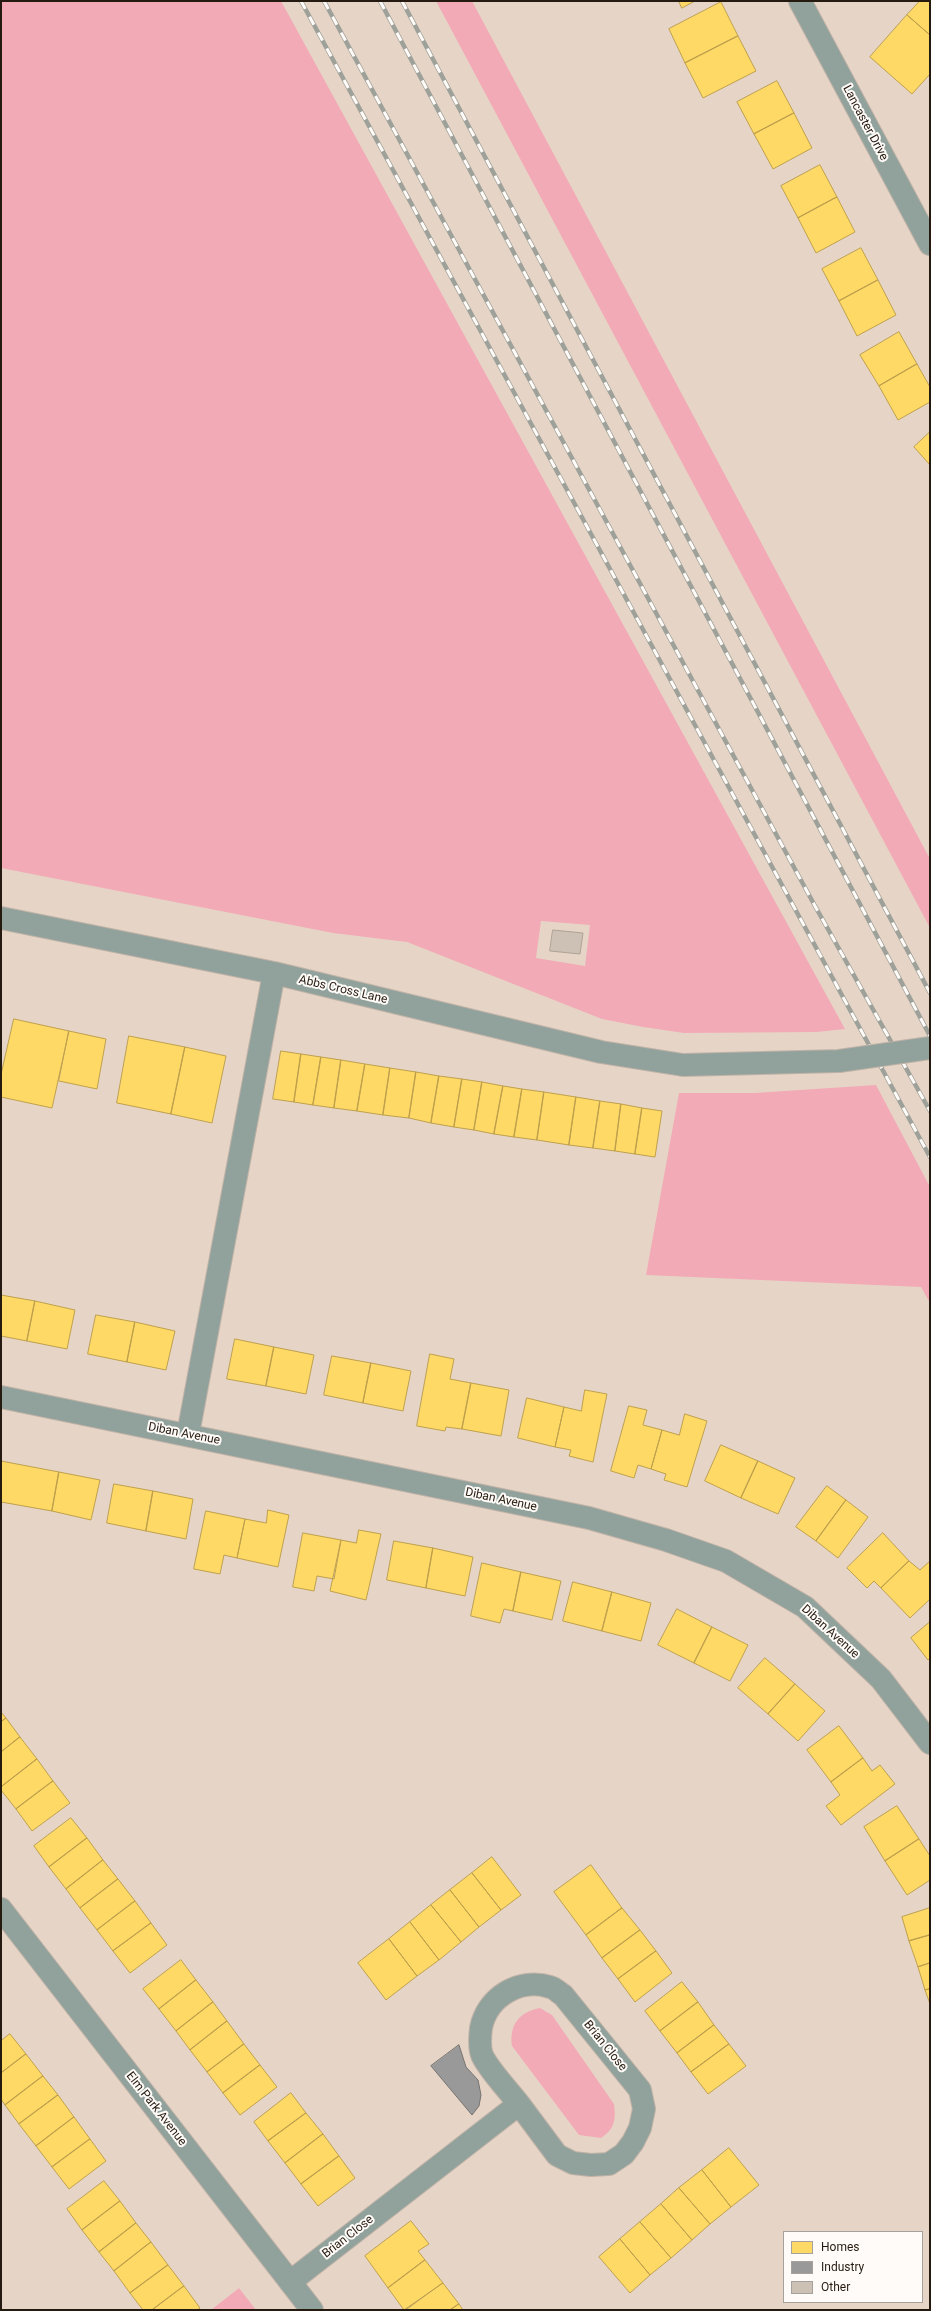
<!DOCTYPE html>
<html>
<head>
<meta charset="utf-8">
<style>
	body { margin:0 }
	#map { position:relative; width:931px; height:2311px; overflow:hidden; background:#e6d5c6; font-family:Roboto,sans-serif }
	canvas { display:block }
	.frame { position:absolute; inset:0; border:2px solid #251a10; pointer-events:none }
	.legend { position:absolute; left:783px; top:2231px; width:140px; height:72px; box-sizing:border-box; background:#fefbf8; border:1px solid #a7a19b; margin:0; padding:5px 7px; list-style:none; font-size:12px; color:#251a10 }
	.legend li { display:flex; align-items:center; gap:8px; height:20px }
	.legend b { width:20px; border:1px solid #a7a19b }
</style>
</head>
<body>
<div id="map">
<canvas width="931" height="2311"></canvas>
<div class="frame"></div>
<ul class="legend">
<li><b style="height:11px;background:#ffd966"></b>Homes</li>
<li><b style="height:11px;background:#999"></b>Industry</li>
<li><b style="height:11px;background:#cdc0b4"></b>Other</li>
</ul>
</div>
<script>
const g = document.querySelector('canvas').getContext('2d');
g.lineJoin = 'round';
function paint(path, color) { g.fillStyle = color; g.fill(path, 'evenodd'); }
function stroke(path, color, width, dash) { g.strokeStyle = color; g.lineWidth = width; g.lineCap = dash ? 'butt' : 'round'; g.setLineDash(dash || []); g.stroke(path); }
function label(font, color, halo, rows, align = 'center') {
  g.font = font + ' Roboto,sans-serif'; g.lineWidth = 4; g.setLineDash([]); g.textBaseline = 'middle'; g.strokeStyle = halo; g.fillStyle = color; for (const [text, x, y, turn = 0] of rows) {
    g.save(); g.translate(x, y); g.rotate((+turn || 0) * Math.PI / 180); g.textAlign = isNaN(turn) ? turn : align; if (halo) g.strokeText(text, 0, 0); g.fillText(text, 0, 0); g.restore();
  }
}
paint(new Path2D(`
	M 1,1 L 281,1 L 845,1029 L 817,1032 L 684,1033 L 643,1027 L 602,1019 L 407,942 L 333,933 L 1,868 ZM 541,921 L 590,925 L 585,966 L 536,958 Z
	M 436,1 L 472,1 L 930,859 L 930,928 Z
	M 876,1085 L 930,1187 L 930,1303 L 921,1287 L 646,1275 L 679,1093 L 754,1093 Z
	M 540,2008 L 552,2015 L 614,2104 C 616,2119 615,2129 601,2138 L 579,2135 L 512,2046 C 509,2025 519,2012 540,2008 Z
	M 239,2288 L 256,2310 L 211,2310 Z`), '#f2abb6');
const homes = new Path2D(`
	M 679,1 L 695,1 L 682,8 Z
	M 920,1 L 930,1 L 930,35 L 907,15 Z
	M 721,2 L 738,36 L 685,63 L 669,29 Z
	M 907,15 L 930,35 L 930,74 L 912,94 L 870,57 Z
	M 738,36 L 756,71 L 703,98 L 685,63 Z
	M 777,81 L 794,113 L 754,134 L 737,102 Z
	M 794,113 L 812,148 L 773,169 L 754,134 Z
	M 820,165 L 837,197 L 798,218 L 781,186 Z
	M 837,197 L 855,232 L 816,253 L 798,218 Z
	M 861,248 L 878,280 L 839,301 L 822,269 Z
	M 878,280 L 896,315 L 857,336 L 839,301 Z
	M 899,332 L 917,364 L 879,386 L 860,355 Z
	M 917,364 L 930,387 L 930,402 L 898,420 L 879,386 Z
	M 930,432 L 930,465 L 914,447 Z
	M 14,1019 L 69,1031 L 52,1108 L 1,1097 L 1,1075 Z
	M 69,1031 L 106,1039 L 97,1089 L 59,1081 Z
	M 129,1036 L 185,1047 L 171,1114 L 117,1103 Z
	M 185,1047 L 226,1056 L 212,1123 L 171,1114 Z
	M 281,1051 L 301,1054 L 294,1102 L 273,1099 Z
	M 301,1054 L 321,1057 L 313,1105 L 294,1102 Z
	M 321,1057 L 341,1060 L 334,1108 L 313,1105 Z
	M 341,1060 L 365,1064 L 357,1111 L 334,1108 Z
	M 365,1064 L 390,1068 L 383,1115 L 357,1111 Z
	M 390,1068 L 416,1072 L 409,1118 L 383,1115 Z
	M 416,1072 L 439,1076 L 431,1123 L 409,1118 Z
	M 439,1076 L 462,1079 L 454,1127 L 431,1123 Z
	M 462,1079 L 482,1082 L 474,1130 L 454,1127 Z
	M 482,1082 L 503,1086 L 494,1134 L 474,1130 Z
	M 503,1086 L 522,1089 L 514,1137 L 494,1134 Z
	M 522,1089 L 544,1092 L 537,1140 L 514,1137 Z
	M 544,1092 L 576,1097 L 569,1145 L 537,1140 Z
	M 576,1097 L 600,1101 L 593,1148 L 569,1145 Z
	M 600,1101 L 621,1104 L 615,1151 L 593,1148 Z
	M 621,1104 L 642,1108 L 635,1154 L 615,1151 Z
	M 642,1108 L 662,1111 L 655,1157 L 635,1154 Z
	M 1,1295 L 35,1301 L 27,1341 L 1,1336 Z
	M 35,1301 L 75,1310 L 67,1349 L 27,1341 Z
	M 96,1315 L 135,1322 L 127,1362 L 88,1354 Z
	M 135,1322 L 175,1331 L 166,1370 L 127,1362 Z
	M 235,1339 L 274,1347 L 266,1386 L 227,1379 Z
	M 274,1347 L 314,1355 L 306,1394 L 266,1386 Z
	M 430,1354 L 454,1359 L 450,1379 L 471,1383 L 462,1429 L 446,1427 L 445,1431 L 417,1426 Z
	M 332,1356 L 371,1363 L 363,1403 L 324,1395 Z
	M 371,1363 L 411,1371 L 403,1411 L 363,1403 Z
	M 471,1383 L 509,1390 L 501,1436 L 462,1429 Z
	M 585,1390 L 607,1394 L 593,1462 L 569,1456 L 571,1450 L 555,1447 L 564,1407 L 581,1411 Z
	M 527,1398 L 564,1407 L 555,1447 L 518,1438 Z
	M 629,1406 L 647,1410 L 643,1425 L 662,1430 L 651,1469 L 638,1465 L 634,1478 L 611,1471 Z
	M 685,1414 L 707,1421 L 687,1487 L 664,1480 L 666,1474 L 651,1469 L 662,1430 L 679,1435 Z
	M 721,1445 L 758,1461 L 741,1498 L 705,1481 Z
	M 1,1461 L 59,1472 L 52,1511 L 1,1502 Z
	M 758,1461 L 795,1478 L 778,1514 L 741,1498 Z
	M 59,1472 L 100,1480 L 91,1520 L 52,1511 Z
	M 114,1484 L 153,1491 L 146,1531 L 107,1523 Z
	M 827,1486 L 846,1500 L 816,1541 L 796,1527 Z
	M 153,1491 L 193,1499 L 186,1539 L 146,1531 Z
	M 846,1500 L 868,1517 L 838,1558 L 816,1541 Z
	M 268,1510 L 289,1515 L 278,1567 L 237,1558 L 245,1519 L 266,1523 Z
	M 206,1511 L 245,1519 L 237,1558 L 224,1555 L 220,1574 L 194,1569 Z
	M 359,1530 L 381,1534 L 366,1600 L 330,1591 L 341,1540 L 356,1543 Z
	M 303,1533 L 341,1540 L 334,1579 L 317,1576 L 314,1591 L 293,1587 Z
	M 883,1533 L 909,1561 L 881,1588 L 874,1581 L 867,1588 L 847,1568 Z
	M 394,1541 L 433,1548 L 426,1588 L 387,1580 Z
	M 433,1548 L 473,1557 L 465,1596 L 426,1588 Z
	M 909,1561 L 920,1570 L 930,1561 L 930,1599 L 910,1618 L 881,1588 Z
	M 482,1563 L 521,1572 L 513,1611 L 504,1609 L 500,1623 L 471,1616 Z
	M 521,1572 L 561,1581 L 552,1620 L 513,1611 Z
	M 573,1582 L 612,1592 L 602,1631 L 563,1621 Z
	M 612,1592 L 651,1603 L 641,1641 L 602,1631 Z
	M 677,1609 L 712,1627 L 694,1663 L 658,1645 Z
	M 930,1622 L 930,1658 L 928,1660 L 911,1638 Z
	M 712,1627 L 748,1645 L 730,1681 L 694,1663 Z
	M 765,1658 L 795,1684 L 768,1714 L 738,1688 Z
	M 795,1684 L 825,1711 L 798,1741 L 768,1714 Z
	M 1,1712 L 6,1718 L 1,1722 Z
	M 6,1718 L 20,1737 L 1,1752 L 1,1722 Z
	M 839,1726 L 863,1758 L 831,1782 L 807,1750 Z
	M 20,1737 L 37,1759 L 1,1787 L 1,1752 Z
	M 863,1758 L 872,1771 L 880,1765 L 895,1784 L 841,1825 L 826,1806 L 840,1795 L 831,1782 Z
	M 37,1759 L 53,1781 L 16,1809 L 1,1790 L 1,1787 Z
	M 53,1781 L 70,1803 L 32,1831 L 16,1809 Z
	M 897,1806 L 919,1839 L 885,1861 L 864,1827 Z
	M 71,1818 L 87,1838 L 49,1867 L 34,1846 Z
	M 87,1838 L 103,1860 L 66,1889 L 49,1867 Z
	M 919,1839 L 930,1856 L 930,1880 L 907,1895 L 885,1861 Z
	M 492,1857 L 521,1895 L 501,1910 L 472,1873 Z
	M 103,1860 L 118,1879 L 80,1908 L 66,1889 Z
	M 591,1865 L 622,1908 L 586,1935 L 554,1892 Z
	M 472,1873 L 501,1910 L 479,1927 L 450,1890 Z
	M 118,1879 L 135,1901 L 97,1930 L 80,1908 Z
	M 450,1890 L 479,1927 L 461,1942 L 431,1905 Z
	M 135,1901 L 151,1923 L 113,1951 L 97,1930 Z
	M 431,1905 L 461,1942 L 439,1960 L 410,1922 Z
	M 622,1908 L 640,1930 L 602,1958 L 586,1935 Z
	M 930,1908 L 930,1935 L 909,1941 L 902,1917 Z
	M 410,1922 L 439,1960 L 417,1976 L 389,1939 Z
	M 151,1923 L 167,1945 L 130,1973 L 113,1951 Z
	M 640,1930 L 656,1951 L 618,1979 L 602,1958 Z
	M 930,1935 L 930,1963 L 918,1967 L 909,1941 Z
	M 389,1939 L 417,1976 L 386,2000 L 358,1963 Z
	M 656,1951 L 672,1973 L 635,2002 L 618,1979 Z
	M 181,1960 L 196,1980 L 159,2009 L 143,1989 Z
	M 930,1963 L 930,1989 L 925,1990 L 918,1967 Z
	M 196,1980 L 213,2002 L 176,2031 L 159,2009 Z
	M 682,1982 L 698,2002 L 660,2031 L 645,2011 Z
	M 930,1989 L 930,2004 L 925,1990 Z
	M 213,2002 L 227,2021 L 190,2050 L 176,2031 Z
	M 698,2002 L 714,2025 L 677,2053 L 660,2031 Z
	M 227,2021 L 244,2044 L 207,2072 L 190,2050 Z
	M 714,2025 L 729,2044 L 691,2072 L 677,2053 Z
	M 10,2034 L 26,2054 L 1,2073 L 1,2041 Z
	M 244,2044 L 260,2065 L 223,2093 L 207,2072 Z
	M 729,2044 L 746,2066 L 708,2094 L 691,2072 Z
	M 26,2054 L 43,2076 L 5,2105 L 1,2099 L 1,2073 Z
	M 260,2065 L 277,2087 L 240,2115 L 223,2093 Z
	M 43,2076 L 58,2095 L 19,2124 L 5,2105 Z
	M 291,2093 L 306,2113 L 268,2141 L 254,2122 Z
	M 58,2095 L 74,2117 L 36,2146 L 19,2124 Z
	M 306,2113 L 323,2134 L 285,2163 L 268,2141 Z
	M 74,2117 L 90,2139 L 52,2167 L 36,2146 Z
	M 323,2134 L 339,2156 L 301,2184 L 285,2163 Z
	M 90,2139 L 106,2161 L 69,2189 L 52,2167 Z
	M 729,2148 L 759,2185 L 731,2207 L 702,2170 Z
	M 339,2156 L 355,2178 L 318,2206 L 301,2184 Z
	M 702,2170 L 731,2207 L 710,2224 L 679,2188 Z
	M 104,2181 L 120,2201 L 82,2230 L 67,2209 Z
	M 679,2188 L 710,2224 L 692,2240 L 661,2204 Z
	M 120,2201 L 136,2223 L 99,2252 L 82,2230 Z
	M 661,2204 L 692,2240 L 671,2258 L 640,2222 Z
	M 411,2221 L 429,2244 L 418,2251 L 425,2260 L 388,2288 L 365,2256 Z
	M 640,2222 L 671,2258 L 650,2275 L 620,2239 Z
	M 136,2223 L 151,2242 L 114,2271 L 99,2252 Z
	M 620,2239 L 650,2275 L 630,2293 L 599,2257 Z
	M 151,2242 L 168,2265 L 130,2293 L 114,2271 Z
	M 425,2260 L 443,2283 L 404,2310 L 388,2288 Z
	M 168,2265 L 184,2286 L 152,2310 L 143,2310 L 130,2293 Z
	M 443,2283 L 459,2304 L 450,2310 L 406,2310 Z
	M 184,2286 L 200,2308 L 197,2310 L 152,2310 Z
	M 459,2304 L 463,2310 L 450,2310 Z`);
paint(homes, '#ffd966');
stroke(homes, '#bea04c', 1);
const industry = new Path2D(`
	M 459,2045 L 466,2067 L 478,2080 L 481,2095 L 479,2106 L 472,2115 L 431,2066 Z`);
paint(industry, '#999');
stroke(industry, '#767370', 1);
const building = new Path2D(`
	M 553,930 L 583,933 L 580,954 L 550,951 Z`);
paint(building, '#cdc0b4');
stroke(building, '#aea196', 1);
const minor = new Path2D(`
	M 800,1 L 930,244
	M 1,918 L 274,973 L 601,1052 L 683,1065
	M 1,1397 L 589,1518 L 666,1540 L 726,1561 L 805,1607 L 881,1679 L 930,1743
	M 188,1434 L 274,973
	M 1,1909 L 312,2310
	M 290,2282 L 519,2104 C 509,2091 488,2069 482,2055 C 479,2047 480,2036 481,2028 C 487,1997 520,1977 550,1987 C 555,1988 559,1993 563,1995 L 640,2090 L 644,2109 L 640,2128 L 633,2142 L 624,2154 L 609,2164 L 591,2165 L 573,2163 L 557,2155 L 519,2104`);
stroke(minor, '#c1b3a8', 24);
stroke(minor, '#91a29c', 22);
const rail = new Path2D(`
	M 301,1 L 930,1157
	M 324,1 L 815,906 L 930,1111
	M 380,1 L 930,1036
	M 402,1 L 930,993`);
stroke(rail, '#9ea199', 4.5);
stroke(rail, '#fefbf8', 3, [9]);
const minorBridge = new Path2D(`
	M 683,1065 L 839,1061 L 930,1048`);
stroke(minorBridge, '#c1b3a8', 24, []);
stroke(minorBridge, '#91a29c', 22);
label('12px', '#251a10', '#fefbf8', [
	["Lancaster Drive",865,123,62],
	["Abbs Cross Lane",343,990,13],
	["Diban Avenue",184,1434,11],
	["Diban Avenue",501,1500,12],
	["Diban Avenue",830,1632,42],
	["Brian Close",605,2046,51],
	["Elm Park Avenue",156,2109,52],
	["Brian Close",348,2237,-38]
]);
</script>
</body>
</html>
